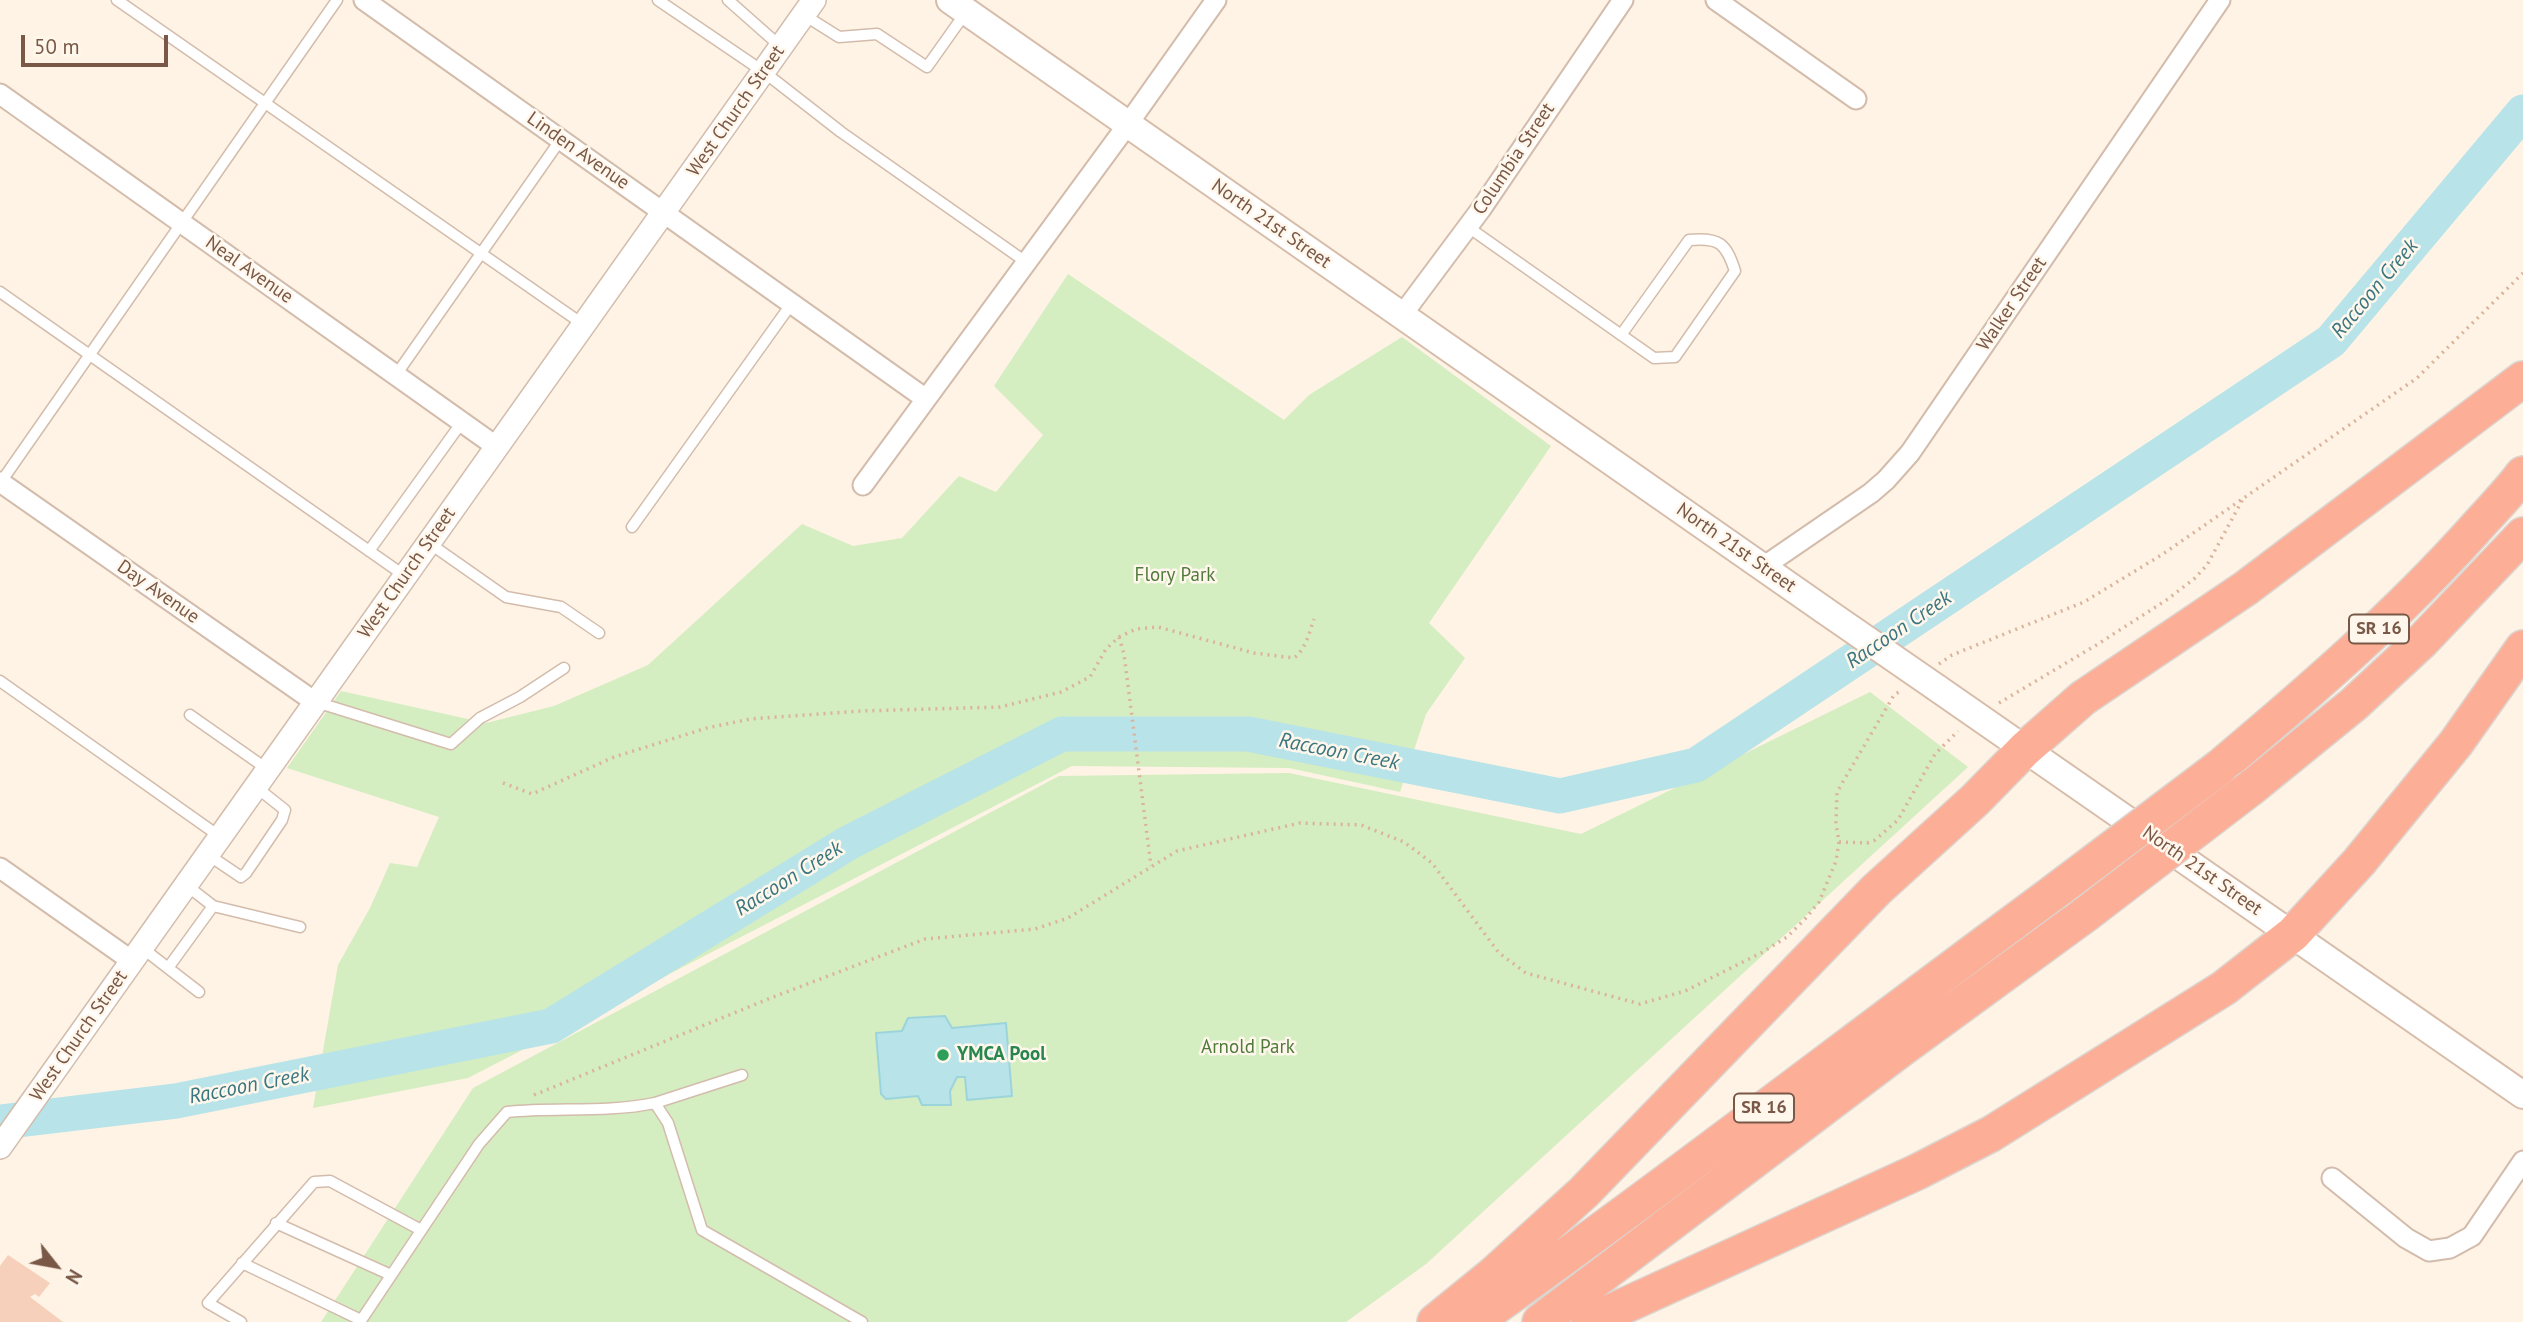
<!DOCTYPE html>
<html>
<head>
<meta charset="utf-8">
<style>
	body { margin:0 }
	#map { position:relative; width:2523px; height:1322px; overflow:hidden; background:#fef3e4; font-family:"PT Sans",sans-serif }
	canvas { display:block }
	.north { position:absolute; left:21px; top:1231px; width:70px; height:70px; -webkit-text-stroke:5px #fff7ec; paint-order:stroke; rotate:121deg; font-size:19px; font-weight:700; line-height:28px; text-align:center; color:#795847 }
	.north::after { content:''; display:block; margin:auto; width:24px; height:32px; background:#795847; clip-path:polygon(50% 0,100% 100%,50% 72%,0 100%) }
	.scale { position:absolute; left:21px; top:35px; width:147px; height:32px; box-sizing:border-box; border:4px solid #795847; border-top:0; padding-left:9px; font-size:21px; line-height:24px; white-space:nowrap; color:#795847; -webkit-text-stroke:5px #fff7ec; paint-order:stroke }
</style>
</head>
<body>
<div id="map">
<canvas width="2523" height="1322"></canvas>
<div class="north">N</div>
<div class="scale">50 m</div>
</div>
<script>
const g = document.querySelector('canvas').getContext('2d');
g.lineJoin = 'round';
function paint(path, color) { g.fillStyle = color; g.fill(path, 'evenodd'); }
function stroke(path, color, width, dash) { g.strokeStyle = color; g.lineWidth = width; g.lineCap = dash ? 'butt' : 'round'; g.setLineDash(dash || []); g.stroke(path); }
function label(font, color, halo, rows, align = 'center') {
  g.font = font + ' "PT Sans",sans-serif'; g.lineWidth = 5; g.setLineDash([]); g.textBaseline = 'middle'; g.strokeStyle = halo; g.fillStyle = color; for (const [text, x, y, turn = 0] of rows) {
    g.save(); g.translate(x, y); g.rotate((+turn || 0) * Math.PI / 180); g.textAlign = isNaN(turn) ? turn : align; if (halo) g.strokeText(text, 0, 0); g.fillText(text, 0, 0); g.restore();
  }
}
paint(new Path2D(`
	M 1068,274 L 1284,420 L 1309,395 L 1402,337 L 1551,446 L 1429,623 L 1465,658 L 1426,714 L 1400,792 L 1289,768 L 1072,766 L 468,1078 L 313,1108 L 338,965 L 370,908 L 390,863 L 417,867 L 439,817 L 287,768 L 341,691 L 486,723 L 554,706 L 648,665 L 802,524 L 853,546 L 902,538 L 959,476 L 996,492 L 1043,435 L 994,386 Z
	M 1870,692 L 1968,767 L 1426,1264 L 1346,1322 L 321,1322 L 473,1088 L 1059,776 L 1289,773 L 1581,834 Z`), '#d4edc1');
const water = new Path2D(`
	M 945,1016 L 952,1028 L 1006,1023 L 1012,1096 L 967,1100 L 965,1077 L 957,1077 L 950,1091 L 951,1105 L 922,1105 L 918,1096 L 886,1099 L 881,1094 L 876,1033 L 902,1031 L 908,1018 Z`);
paint(water, '#b7e3e9');
stroke(water, '#9cd4dc', 2);
stroke(new Path2D(`
	M 0,1122 L 176,1101 L 551,1026 L 848,843 L 1062,734 L 1248,734 L 1560,796 L 1696,765 L 2331,341 L 2523,112`), '#b7e3e9', 35);
paint(new Path2D(`
	M 8,1255 L 50,1283 L 39,1297 L 35,1294 L 30,1297 L 63,1322 L 0,1322 L 0,1266 Z`), '#f6d0ba');
const service = new Path2D(`
	M 117,0 L 584,325
	M 658,0 L 764,72 L 841,132 L 1026,262
	M 728,0 L 780,46
	M 804,15 L 839,37 L 877,34 L 927,67 L 966,12
	M 1468,227 L 1654,358 L 1675,357 L 1735,271 C 1726,243 1719,237 1689,240 L 1621,335
	M 0,292 L 405,576
	M 396,375 L 561,139
	M 1,482 L 337,0
	M 632,527 L 792,303
	M 429,543 L 506,597 L 561,607 L 599,633
	M 369,551 L 462,422
	M 0,681 L 219,836
	M 316,702 L 451,744 L 480,718 L 520,697 L 564,668
	M 190,715 L 267,769
	M 207,854 L 241,877 L 246,873 L 282,820 L 285,810 L 256,787
	M 186,885 L 213,906 L 300,927
	M 141,947 L 168,968 L 213,906
	M 168,968 L 199,992
	M 655,1103 L 742,1075
	M 276,1223 L 391,1275
	M 242,1263 L 361,1320
	M 241,1322 L 208,1303 L 314,1182 L 330,1181 L 421,1230
	M 360,1322 L 479,1144 L 507,1112 C 556,1107 606,1113 655,1103 L 668,1123 L 702,1230 L 862,1322`);
const minor = new Path2D(`
	M 364,0 L 926,399
	M 1716,0 L 1856,99
	M 0,94 L 497,447
	M 1402,315 L 1481,209 L 1623,0
	M 0,482 L 315,702
	M 863,485 L 1128,124 L 1216,0
	M 1763,567 L 1871,493 L 1886,480 L 1910,453 L 2220,0
	M 0,868 L 132,961
	M 2332,1178 L 2406,1238 L 2429,1251 L 2450,1248 L 2472,1236 L 2523,1161`);
const tertiary = new Path2D(`
	M 0,1147 L 814,0`);
const secondary = new Path2D(`
	M 950,0 L 1824,610
	M 1937,688 L 2523,1095`);
const motorway = new Path2D(`
	M 2220,767 C 2309,692 2396,617 2474,530 C 2490,512 2508,494 2523,474
	M 2252,787 L 2354,704 L 2422,641 L 2523,535
	M 1435,1322 L 1494,1274 L 1584,1192 L 1876,890 L 1975,800 L 2025,749 L 2083,698 L 2246,588 L 2523,379
	M 1474,1322 C 1670,1183 1860,1035 2053,893
	M 1540,1322 L 1901,1049 L 2086,914
	M 1589,1322 L 1917,1172 L 1991,1134 L 2224,988 L 2293,934 L 2359,862 L 2456,743 L 2523,648`);
stroke(service, '#d3bcac', 13);
stroke(minor, '#d3bcac', 23);
stroke(tertiary, '#d3bcac', 26);
stroke(secondary, '#d6bca9', 30);
stroke(motorway, '#dcd4cf', 38);
stroke(new Path2D(`
	M 1119,637 L 1124,654 L 1151,866
	M 1939,664 L 1952,655 L 2084,602 L 2163,554 L 2417,378 L 2523,273
	M 1999,703 L 2098,644 L 2168,599 L 2195,578 L 2207,565 L 2244,497
	M 503,783 L 532,794 L 614,757 L 707,728 L 750,719 L 861,711 L 1000,707 L 1061,692 L 1090,677 L 1106,649 L 1119,637 L 1136,629 L 1158,627 L 1254,653 L 1294,658 C 1306,649 1309,633 1314,619
	M 1839,842 L 1867,843 L 1875,840 L 1898,820 L 1935,754 L 1958,731
	M 534,1095 L 773,997 L 925,939 L 1035,929 L 1068,918 L 1177,851 L 1300,823 L 1361,825 L 1404,842 L 1432,863 L 1499,953 L 1526,973 L 1640,1004 L 1685,991 L 1761,953 L 1787,937 L 1805,919 L 1819,902 L 1836,861 L 1839,842 L 1836,823 L 1837,792 L 1894,695 L 1902,690`), '#dbb39c', 3.5, [2, 5]);
stroke(service, '#fff', 10);
stroke(minor, '#fff', 19);
stroke(tertiary, '#fff', 23);
stroke(secondary, '#fff', 26);
stroke(motorway, '#fdae97', 35);
const secondaryBridge = new Path2D(`
	M 1824,610 L 1937,688`);
const motorwayBridge = new Path2D(`
	M 2053,893 L 2220,767
	M 2086,914 L 2252,787`);
stroke(secondaryBridge, '#d6bca9', 30, []);
stroke(motorwayBridge, '#dcd4cf', 38, []);
stroke(secondaryBridge, '#fff', 26);
stroke(motorwayBridge, '#fdae97', 35);
for (const [x, y, r, color] of [
	[943,1055,7,"#2e9e5b"]
]) { const dot = new Path2D(); dot.arc(x, y, r, 0, 2 * Math.PI); g.fillStyle = color; g.fill(dot); stroke(dot, '#fff7ec', 2.5); }
for (const [x, y, w] of [
	[2379,629,60],
	[1764,1108,60]
]) { const box = new Path2D(); box.roundRect(x - w / 2, y - 14.5, w, 29, 5); g.fillStyle = '#fff7ec'; g.fill(box); stroke(box, '#795847', 2); }
label('bold 18px', '#795847', null, [
	["SR 16",2379,629],
	["SR 16",1764,1108]
]);
label('19px', '#795847', '#fff7ec', [
	["West Church Street",736,111,-55],
	["Linden Avenue",578,151,35],
	["Columbia Street",1514,159,-56],
	["North 21st Street",1271,224,35],
	["Neal Avenue",249,270,35],
	["Walker Street",2012,304,-56],
	["North 21st Street",1736,548,35],
	["West Church Street",407,573,-55],
	["Day Avenue",158,592,35],
	["North 21st Street",2202,871,35],
	["West Church Street",79,1036,-55]
]);
label('19px', '#507a3c', '#fff7ec', [
	["Flory Park",1175,576],
	["Arnold Park",1248,1048]
]);
label('bold 19px', '#27864d', '#fff7ec', [
	["YMCA Pool",957,1055]
], 'left');
label('italic 21px', '#3a767f', '#fff7ec', [
	["Raccoon Creek",2375,289,-50],
	["Raccoon Creek",1899,630,-34],
	["Raccoon Creek",1339,752,11],
	["Raccoon Creek",789,879,-32],
	["Raccoon Creek",249,1086,-11]
]);
</script>
</body>
</html>
